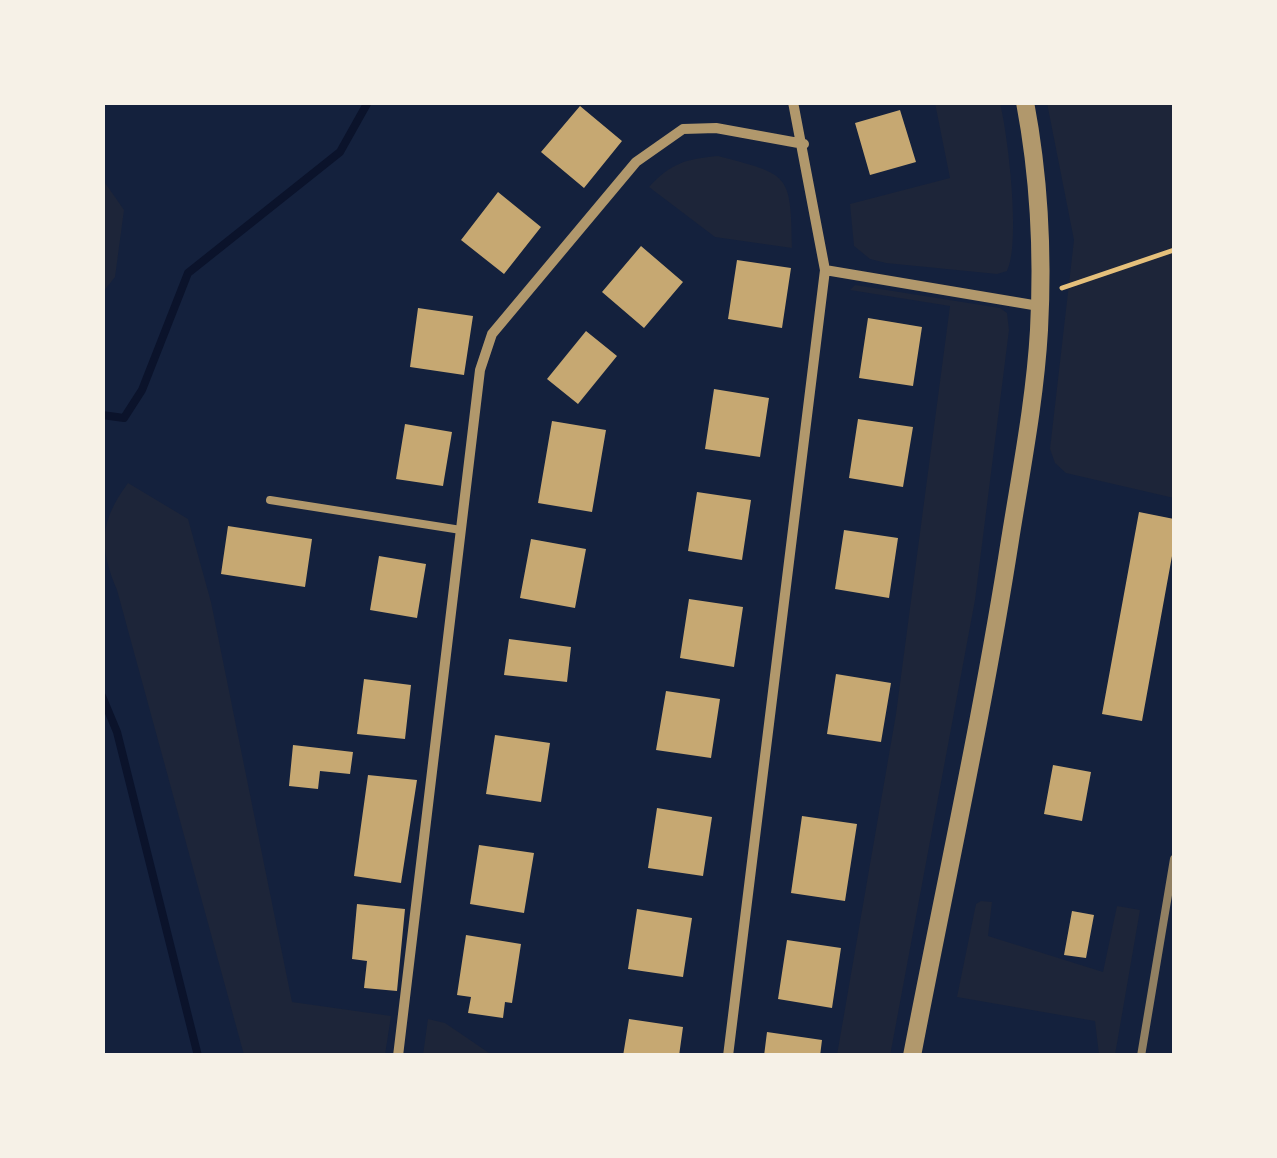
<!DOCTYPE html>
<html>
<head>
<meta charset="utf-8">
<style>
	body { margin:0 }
	#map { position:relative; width:1277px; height:1158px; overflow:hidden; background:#14213d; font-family:Lato,sans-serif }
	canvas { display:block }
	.frame { position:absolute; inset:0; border:105px solid #f6f1e7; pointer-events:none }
</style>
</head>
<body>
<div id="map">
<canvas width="1277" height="1158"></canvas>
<div class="frame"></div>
</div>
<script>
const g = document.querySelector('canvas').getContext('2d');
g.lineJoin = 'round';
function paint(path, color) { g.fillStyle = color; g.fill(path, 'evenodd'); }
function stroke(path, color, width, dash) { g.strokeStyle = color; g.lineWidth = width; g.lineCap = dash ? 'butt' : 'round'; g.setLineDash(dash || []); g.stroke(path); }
paint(new Path2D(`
	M 935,103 L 1000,103 C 1008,135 1021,244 1007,271 L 997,274 L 886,263 L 870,259 L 854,246 L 850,204 L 950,178 Z
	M 1047,103 L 1174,103 L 1174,498 L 1066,473 L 1055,463 L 1050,449 L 1074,240 Z
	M 718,156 C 789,175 791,172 792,248 L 715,237 L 649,187 C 671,163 686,159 718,156 Z
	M 103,180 L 124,210 L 115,277 L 103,292 Z
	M 855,285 L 1000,308 L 1007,313 L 1009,330 L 975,600 L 890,1056 L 837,1055 L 896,714 L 950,306 L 850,290 Z
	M 128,483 L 188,519 L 211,602 L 292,1002 L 391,1016 L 385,1055 L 244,1055 L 117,590 C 99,547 99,522 128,483 Z
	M 981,901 L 992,902 L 988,936 L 1103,972 L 1117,906 L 1140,910 L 1115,1055 L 1099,1055 L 1095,1021 L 957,997 L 976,904 Z
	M 428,1019 L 445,1023 L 492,1055 L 423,1055 Z`), '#1d2539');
stroke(new Path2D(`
	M 102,415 L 124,418 L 142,390 L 188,273 L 340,152 L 368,102
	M 102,696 L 117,732 L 198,1056`), '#0b132b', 8);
paint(new Path2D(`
	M 580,106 L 622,141 L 584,188 L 541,152 Z
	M 900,110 L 916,162 L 870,175 L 855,123 Z
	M 498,192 L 541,227 L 504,274 L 461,240 Z
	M 641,246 L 683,282 L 644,328 L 602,292 Z
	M 737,260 L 791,268 L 782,328 L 728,319 Z
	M 418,308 L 473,316 L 464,375 L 410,367 Z
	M 868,318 L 922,327 L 913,386 L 859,378 Z
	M 586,331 L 617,356 L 578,404 L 547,379 Z
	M 714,389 L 769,398 L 760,457 L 705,449 Z
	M 858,419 L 913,427 L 903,487 L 849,478 Z
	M 552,421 L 606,430 L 592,512 L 538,503 Z
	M 405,424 L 452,432 L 443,486 L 396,479 Z
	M 697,492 L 751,500 L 742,560 L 688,551 Z
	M 1139,512 L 1174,519 L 1174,545 L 1142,721 L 1102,714 Z
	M 228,526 L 312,539 L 305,587 L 221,574 Z
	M 844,530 L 898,538 L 889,598 L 835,589 Z
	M 531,539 L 586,549 L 575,608 L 520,598 Z
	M 379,556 L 426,564 L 417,618 L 370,610 Z
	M 689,599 L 743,607 L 734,667 L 680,658 Z
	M 509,639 L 571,647 L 567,682 L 504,675 Z
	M 836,674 L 891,683 L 881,742 L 827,734 Z
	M 364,679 L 411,685 L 405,739 L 357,734 Z
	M 666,691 L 720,699 L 711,758 L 656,750 Z
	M 495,735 L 550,743 L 541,802 L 486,794 Z
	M 293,745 L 353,752 L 350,774 L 320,771 L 318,789 L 289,786 Z
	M 1053,765 L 1091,772 L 1082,821 L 1044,814 Z
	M 368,775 L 417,780 L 401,883 L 354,876 Z
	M 657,808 L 712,817 L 703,876 L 648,868 Z
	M 802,816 L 857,824 L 845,901 L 791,893 Z
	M 479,845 L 534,853 L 524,913 L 470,904 Z
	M 357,904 L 405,909 L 397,991 L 364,988 L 367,961 L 352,959 Z
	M 637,909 L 692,918 L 683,977 L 628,969 Z
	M 1072,911 L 1094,915 L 1086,958 L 1064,955 Z
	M 466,935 L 521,944 L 512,1003 L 505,1002 L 503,1018 L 468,1013 L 471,997 L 457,995 Z
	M 787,940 L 841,948 L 832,1008 L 778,999 Z
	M 629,1019 L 683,1027 L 679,1056 L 623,1056 Z
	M 767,1032 L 822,1040 L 820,1056 L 764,1056 Z`), '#c6a872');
stroke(new Path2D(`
	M 1062,288 L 1174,250`), '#e5c07b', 5);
stroke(new Path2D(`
	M 270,500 L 461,530`), '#b1986c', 8);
stroke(new Path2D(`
	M 825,270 L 1039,306
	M 398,1056 L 480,370 L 492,334 L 636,162 L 683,129 L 716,128 L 804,144
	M 728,1056 L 825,270 L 793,102`), '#b1986c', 10);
stroke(new Path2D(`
	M 912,1056 C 945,884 983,713 1010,540 C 1021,471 1035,400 1039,330 C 1043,255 1039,176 1025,102`), '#b1986c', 18);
stroke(new Path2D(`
	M 1141,1056 L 1174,859`), '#918062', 8);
</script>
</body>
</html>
